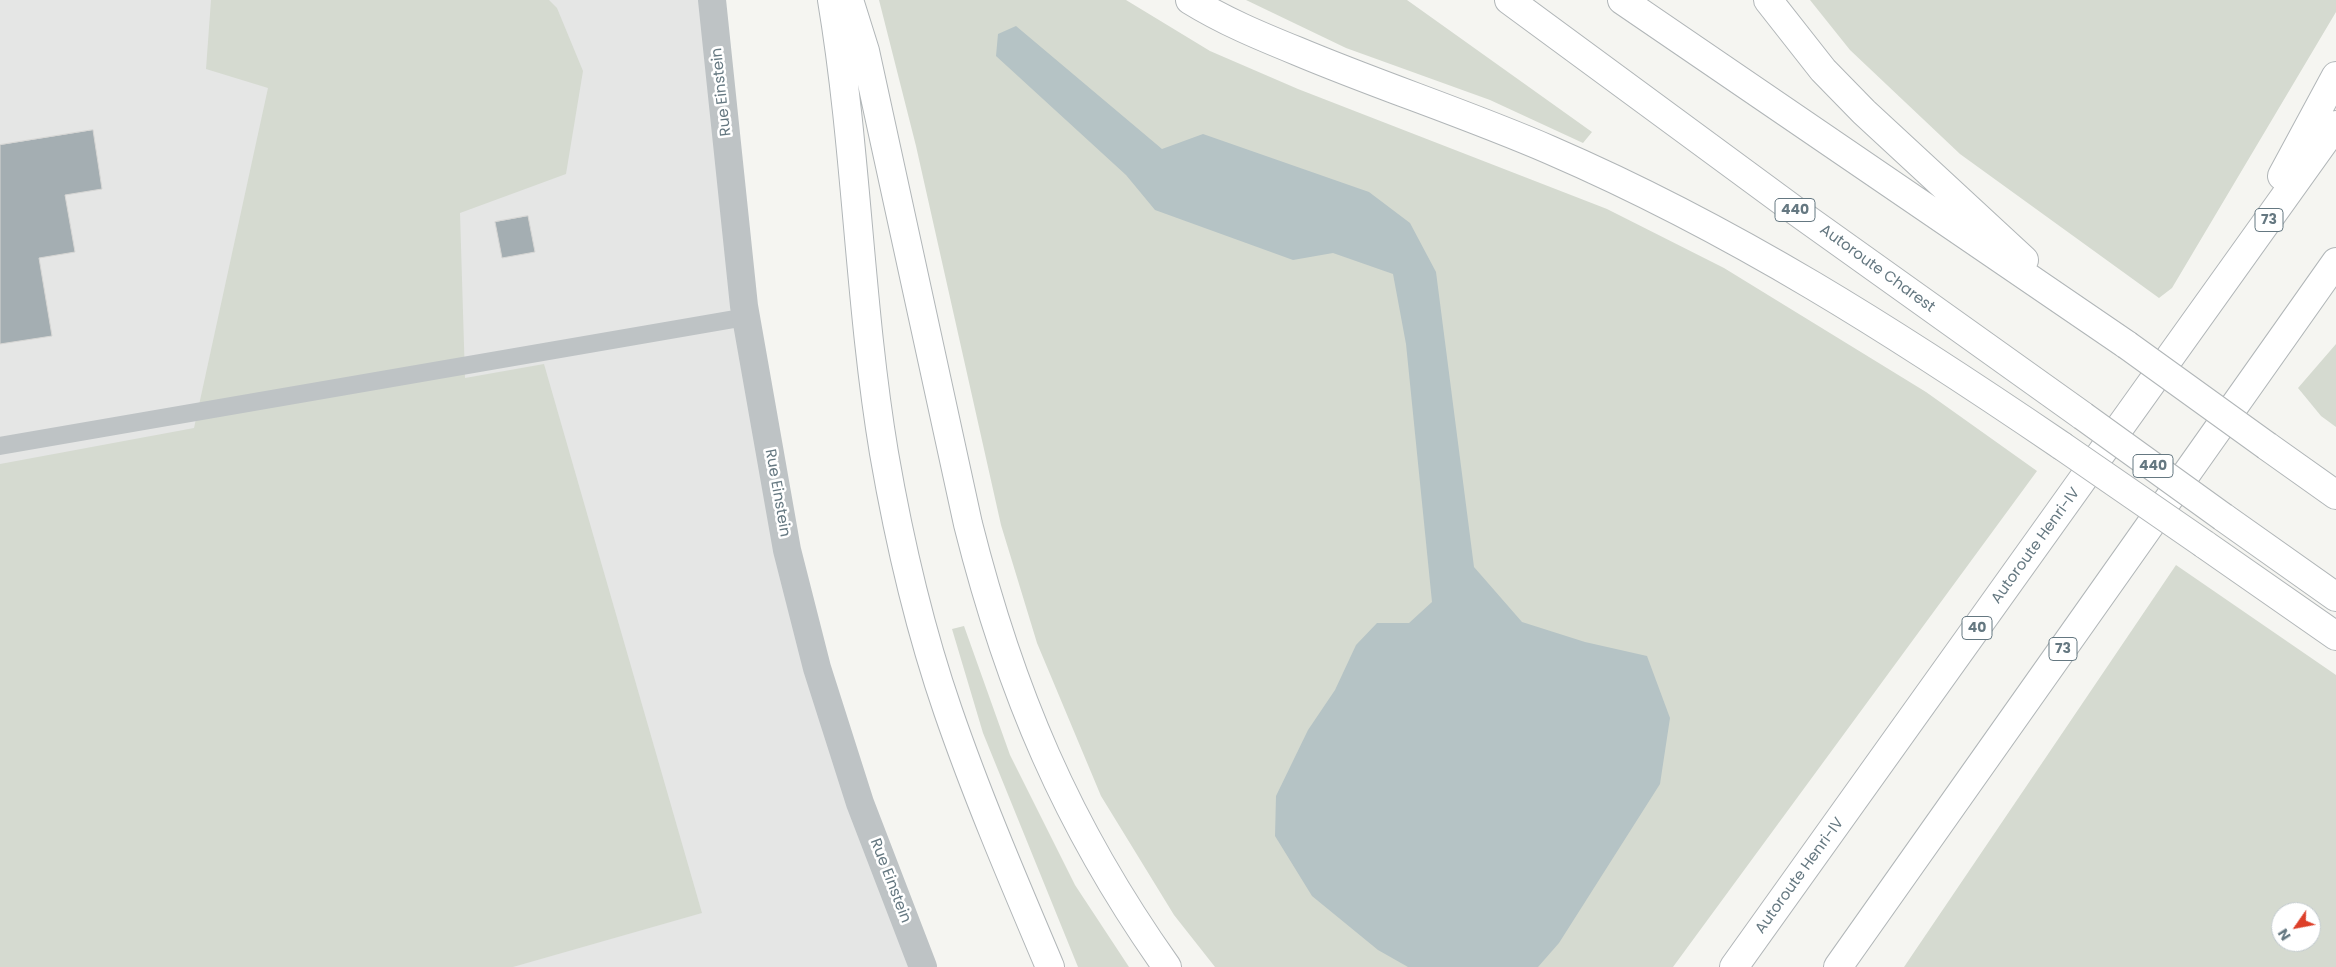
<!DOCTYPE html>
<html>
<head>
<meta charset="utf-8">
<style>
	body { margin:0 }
	#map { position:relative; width:2336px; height:967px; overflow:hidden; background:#f5f5f1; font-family:Poppins,sans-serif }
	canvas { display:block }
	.north { position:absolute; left:2271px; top:902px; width:50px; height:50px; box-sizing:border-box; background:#fff; border:1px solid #c1c9cd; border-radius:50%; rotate:237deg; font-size:14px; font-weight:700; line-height:20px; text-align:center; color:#657881 }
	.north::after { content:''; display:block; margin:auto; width:18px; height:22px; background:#dd3f29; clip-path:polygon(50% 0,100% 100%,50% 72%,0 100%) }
</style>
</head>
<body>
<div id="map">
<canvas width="2336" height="967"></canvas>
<div class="north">N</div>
</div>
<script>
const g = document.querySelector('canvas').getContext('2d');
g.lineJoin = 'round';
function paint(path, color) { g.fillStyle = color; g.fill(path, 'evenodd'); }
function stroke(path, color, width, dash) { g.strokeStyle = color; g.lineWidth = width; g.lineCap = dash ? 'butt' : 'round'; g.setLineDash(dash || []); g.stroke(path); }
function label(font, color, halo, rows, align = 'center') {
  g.font = font + ' Poppins,sans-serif'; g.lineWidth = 5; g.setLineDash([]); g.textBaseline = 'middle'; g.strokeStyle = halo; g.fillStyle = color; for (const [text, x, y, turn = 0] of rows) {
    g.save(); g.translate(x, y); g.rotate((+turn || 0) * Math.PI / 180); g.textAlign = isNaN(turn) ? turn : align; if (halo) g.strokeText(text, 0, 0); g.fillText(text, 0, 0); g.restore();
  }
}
paint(new Path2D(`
	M 0,0 L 712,0 L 787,550 L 923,967 L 0,967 Z`), '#e5e6e5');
paint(new Path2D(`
	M 211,0 L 549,0 L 557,8 L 583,71 L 566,174 L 460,213 L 465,378 L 544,364 L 702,913 L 513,967 L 0,967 L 0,464 L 194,428 L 268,88 L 206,69 Z
	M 879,0 L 1126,0 L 1210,51 L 1298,89 L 1607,209 L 1724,268 L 1926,392 L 2037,471 L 1673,967 L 1215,967 L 1174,915 L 1101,796 L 1037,643 L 1001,525 L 916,146 Z
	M 1246,0 L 1407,0 L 1592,132 L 1583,143 L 1490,100 L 1346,48 Z
	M 1810,0 L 2336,0 L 2336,12 L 2172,288 L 2159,298 L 1960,154 L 1850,50 Z
	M 2336,344 L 2336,427 L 2321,416 L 2298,388 Z
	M 2176,565 L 2336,675 L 2336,967 L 1904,967 ZM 2281,912 L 2311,912 L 2311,942 L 2281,942 Z
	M 964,626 L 1010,755 L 1075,885 L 1129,967 L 1078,967 L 983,733 L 952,629 Z`), '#d5dad0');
paint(new Path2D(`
	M 1016,26 L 1162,149 L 1203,134 L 1369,192 L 1410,223 L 1436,272 L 1474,567 L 1522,622 L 1585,642 L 1647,656 L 1670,718 L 1660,784 L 1559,943 L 1538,967 L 1408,967 L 1378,950 L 1312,896 L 1275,836 L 1276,796 L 1308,730 L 1335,690 L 1356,645 L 1377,623 L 1409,623 L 1432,602 L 1406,344 L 1393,274 L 1333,253 L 1293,260 L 1155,210 L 1126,175 L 996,56 L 998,34 Z`), '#b5c3c5');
const building = new Path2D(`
	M 93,130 L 102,189 L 65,195 L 75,252 L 39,258 L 52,336 L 0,344 L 0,145 Z
	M 528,216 L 535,252 L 502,258 L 495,222 Z`);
paint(building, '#a4aeb2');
stroke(building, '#d6d6d4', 1);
const highway = new Path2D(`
	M 832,0 C 857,150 859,303 884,453 C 899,540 919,627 948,711 C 978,798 1014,882 1050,967
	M 849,0 L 865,51 L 968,524 C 1010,691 1067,826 1167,967
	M 1190,0 C 1224,21 1260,36 1297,51 C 1380,86 1467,114 1550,150 C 1735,230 1896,333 2062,446
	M 1509,0 L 1793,209 L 2083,416
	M 1622,0 L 2127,345
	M 1768,0 L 1823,70 L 1864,112 L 2024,260
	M 2282,176 L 2336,76
	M 2267,446 L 2336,495
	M 2223,517 L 2336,597
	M 2204,544 L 2336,636
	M 1734,967 L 2336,125
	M 1838,967 L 2336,262`);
stroke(highway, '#b1b6b8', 30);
stroke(new Path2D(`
	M 0,446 L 746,317`), '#bec3c5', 18);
stroke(new Path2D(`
	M 712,0 L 744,306 L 787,550 L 817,668 L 860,803 L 923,967`), '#bec3c5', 28);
stroke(highway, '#fff', 28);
const highwayBridge = new Path2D(`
	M 2127,345 L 2267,446
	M 2083,416 L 2223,517
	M 2062,446 L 2204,544`);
stroke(highwayBridge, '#b1b6b8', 30, []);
stroke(highwayBridge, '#fff', 28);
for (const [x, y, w] of [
	[1795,210,40],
	[2269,220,28],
	[2153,466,40],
	[1977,628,30],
	[2063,649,28]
]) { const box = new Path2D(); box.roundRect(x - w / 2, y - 11.5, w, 23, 4); g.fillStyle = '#fff'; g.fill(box); stroke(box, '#657881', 1); }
label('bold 14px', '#657881', null, [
	["440",1795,210],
	["73",2269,220],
	["440",2153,466],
	["40",1977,628],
	["73",2063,649]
]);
label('15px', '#657881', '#fff', [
	["Rue Einstein",722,92,-96],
	["Autoroute Charest",1877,269,36],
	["Rue Einstein",777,493,80],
	["Autoroute Henri-IV",2036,546,-54],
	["Autoroute Henri-IV",1800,876,-54],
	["Rue Einstein",890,881,69]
]);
</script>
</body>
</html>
